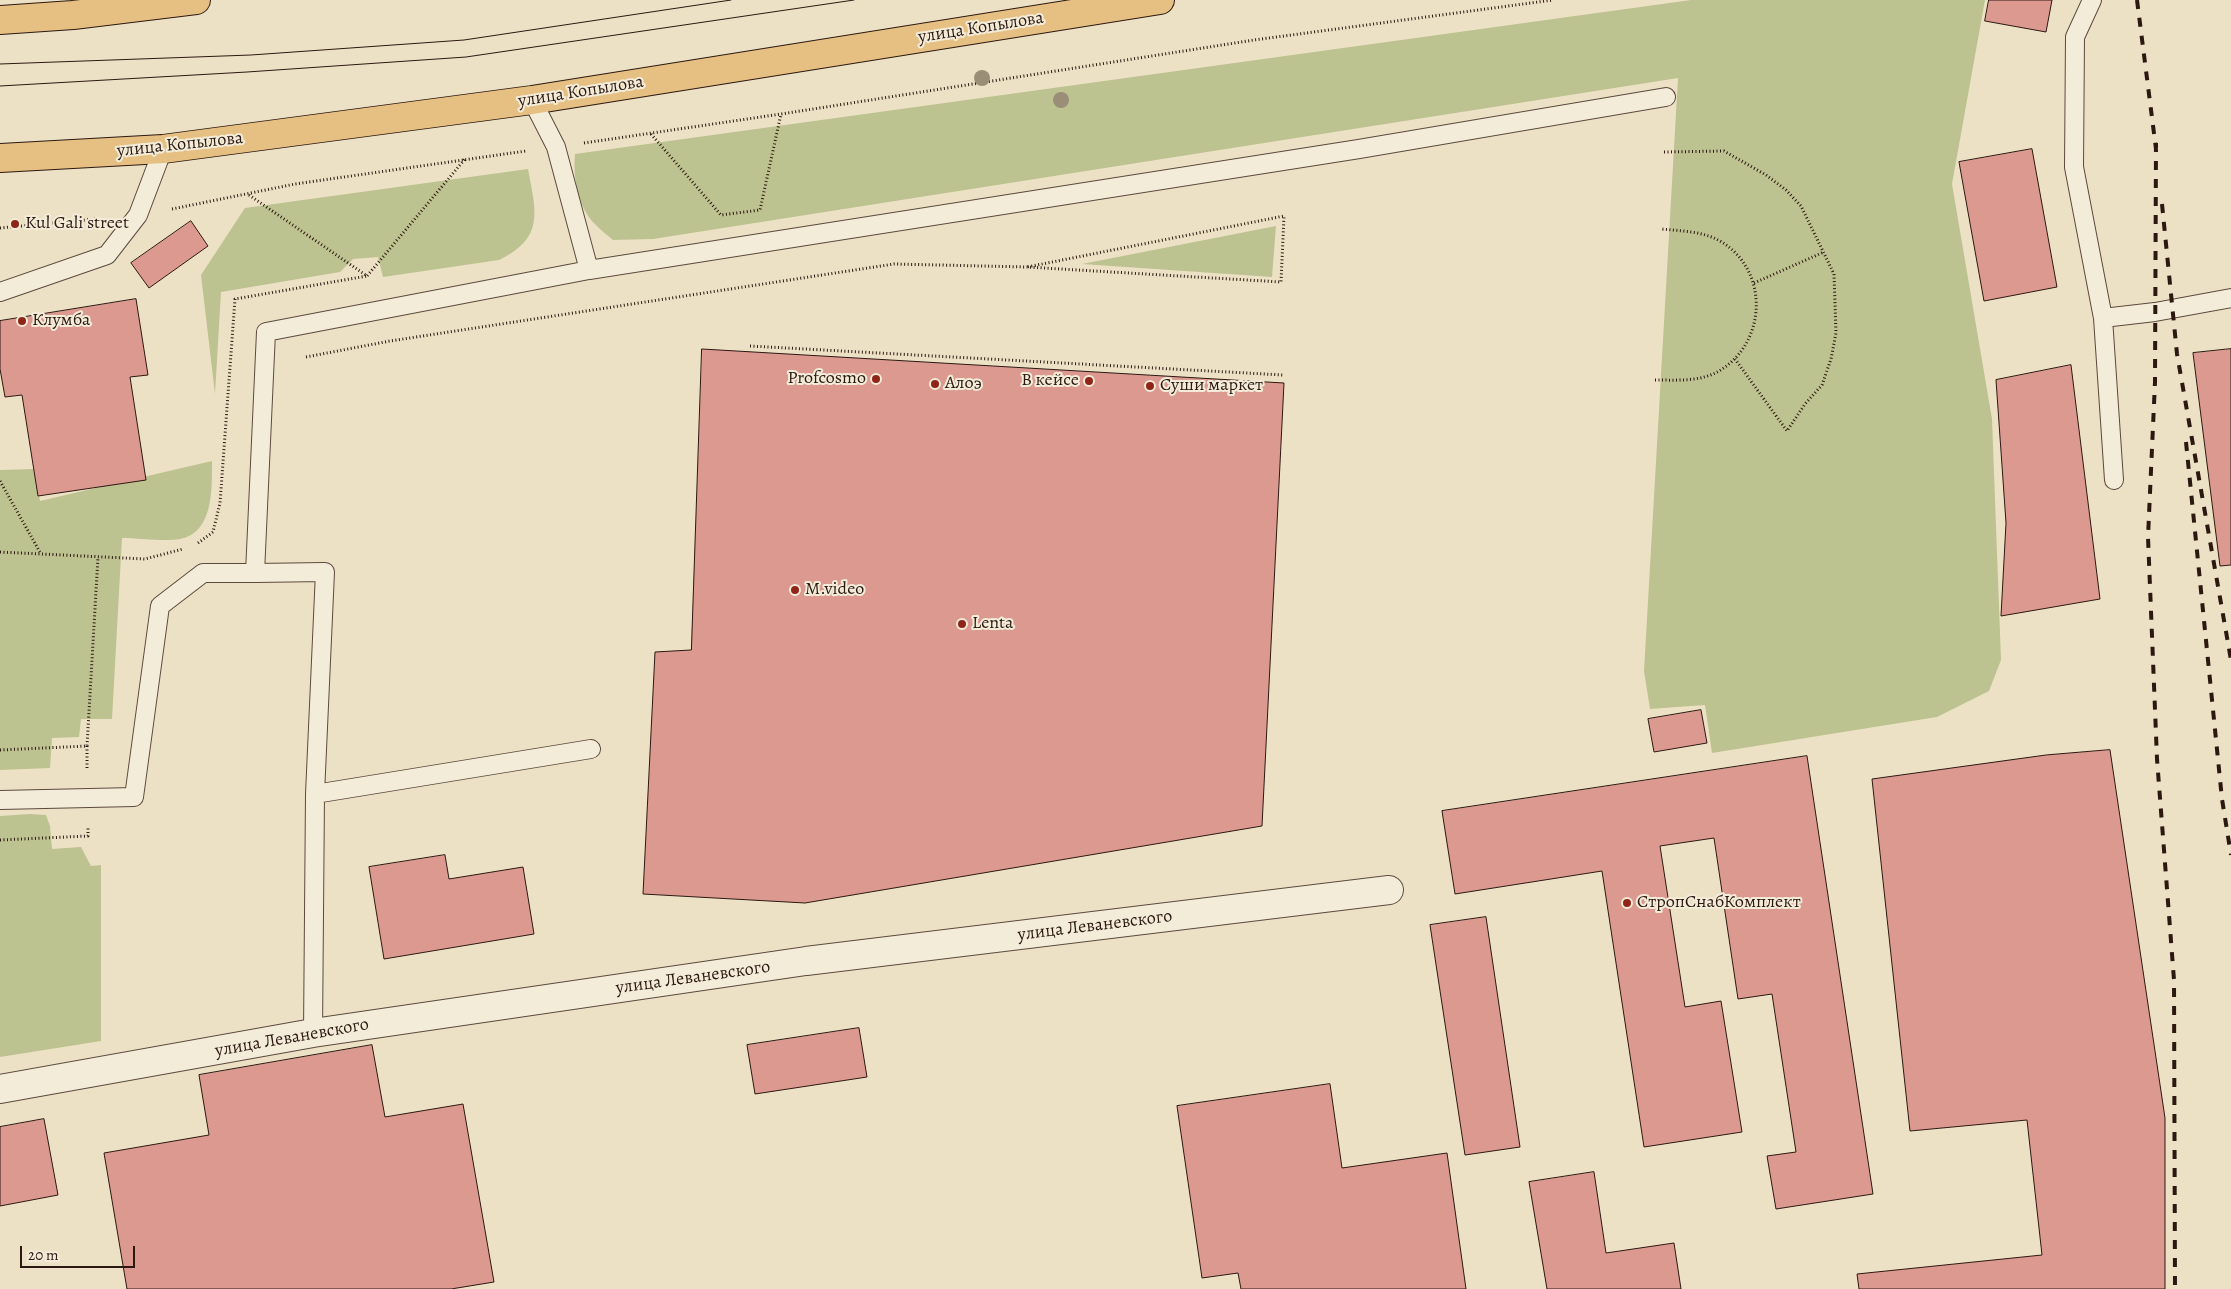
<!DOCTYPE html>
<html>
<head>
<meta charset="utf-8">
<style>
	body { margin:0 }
	#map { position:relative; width:2231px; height:1289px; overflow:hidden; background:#ede1c5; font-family:Alegreya,serif }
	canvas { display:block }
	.scale { position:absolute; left:20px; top:1246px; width:115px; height:22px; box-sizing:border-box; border:2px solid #2c1811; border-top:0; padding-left:6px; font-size:15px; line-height:18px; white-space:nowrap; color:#2c1811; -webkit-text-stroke:4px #f3ecd9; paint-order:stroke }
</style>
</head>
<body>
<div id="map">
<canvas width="2231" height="1289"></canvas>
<div class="scale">20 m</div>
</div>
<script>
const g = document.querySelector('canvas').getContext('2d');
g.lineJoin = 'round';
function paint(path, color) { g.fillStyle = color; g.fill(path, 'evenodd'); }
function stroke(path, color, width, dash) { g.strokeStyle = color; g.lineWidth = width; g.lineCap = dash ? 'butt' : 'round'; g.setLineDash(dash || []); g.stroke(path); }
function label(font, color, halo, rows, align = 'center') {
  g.font = font + ' Alegreya,serif'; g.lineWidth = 4; g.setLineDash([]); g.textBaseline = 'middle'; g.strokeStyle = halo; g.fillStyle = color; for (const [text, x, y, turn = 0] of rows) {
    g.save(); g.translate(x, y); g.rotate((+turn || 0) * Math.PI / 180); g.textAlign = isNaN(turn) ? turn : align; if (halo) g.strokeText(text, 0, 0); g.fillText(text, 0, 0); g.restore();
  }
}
paint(new Path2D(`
	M 1691,0 L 1985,0 L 1952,184 L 1992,419 L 2001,660 L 1989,691 L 1937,717 L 1712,753 L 1705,705 L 1650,709 L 1644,671 L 1678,78 L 653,239 L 613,240 C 606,234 598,228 592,221 C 577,203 573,176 575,154 Z
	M 528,169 C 536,212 545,238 499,260 L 383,277 L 378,257 L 353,259 L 340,272 L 221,292 L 215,394 L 201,275 L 245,208 Z
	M 1276,226 L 1272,277 L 1082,264 Z
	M 212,461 C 212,487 214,533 180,539 C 166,542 138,538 122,538 L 112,719 L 81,719 L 79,737 L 52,738 L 50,768 L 0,770 L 0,470 L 34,469 L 40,501 Z
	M 30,814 L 46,815 L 50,826 L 52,849 L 81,847 L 91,866 L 101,865 L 101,1041 L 0,1057 L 0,816 Z`), '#bdc291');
const building = new Path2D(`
	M 1989,0 L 2052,0 L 2046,32 L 1985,21 Z
	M 2032,149 L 2057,287 L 1984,301 L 1959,162 Z
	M 191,221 L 208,246 L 149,288 L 131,263 Z
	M 136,299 L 148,375 L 130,377 L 146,480 L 38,496 L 22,395 L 5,397 L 0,369 L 0,321 Z
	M 702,349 L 1284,383 L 1262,826 L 805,903 L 643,894 L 655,652 L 691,650 Z
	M 2231,349 L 2231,565 L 2220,566 L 2193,353 Z
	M 2071,365 L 2100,599 L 2001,616 L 2006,523 L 1996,380 Z
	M 1701,710 L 1707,743 L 1654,752 L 1648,719 Z
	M 2110,750 L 2165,1118 L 2165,1289 L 1859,1289 L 1857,1274 L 2042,1255 L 2027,1120 L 1910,1131 L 1872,779 L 2046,755 Z
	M 1807,756 L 1873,1194 L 1776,1209 L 1767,1156 L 1796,1152 L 1772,994 L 1738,999 L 1714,838 L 1660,846 L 1685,1007 L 1721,1001 L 1742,1132 L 1644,1147 L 1602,871 L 1455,894 L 1442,811 Z
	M 445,855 L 449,879 L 523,867 L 534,934 L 384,959 L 369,867 Z
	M 1486,917 L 1520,1147 L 1465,1155 L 1430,925 Z
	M 859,1028 L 867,1077 L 755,1094 L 747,1045 Z
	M 372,1045 L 385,1117 L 463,1104 L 494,1282 L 451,1289 L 127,1289 L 104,1153 L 209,1135 L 199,1075 Z
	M 1330,1084 L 1342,1168 L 1447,1153 L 1466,1289 L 1241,1289 L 1238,1273 L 1202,1278 L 1177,1106 Z
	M 44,1119 L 58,1195 L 0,1206 L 0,1127 Z
	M 1594,1172 L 1606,1253 L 1674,1243 L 1681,1289 L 1547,1289 L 1529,1182 Z`);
paint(building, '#dc9990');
stroke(building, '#2c1811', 1);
const lane = new Path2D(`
	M 2092,0 L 2075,37 L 2074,167 L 2103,318 L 2114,480
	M 532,100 L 556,147 L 589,270
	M 0,292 L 107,255 L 138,215 L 163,149
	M 2103,318 L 2155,312 L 2231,298
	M 255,573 L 325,572 L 315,794 L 313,1033
	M 315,794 L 591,749
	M 0,800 L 134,797 L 160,606 L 203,573 L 255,573 L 266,332 L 589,270 L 1359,149 L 1666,97`);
const street = new Path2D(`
	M 0,1089 L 313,1033 L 806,961 L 1389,890`);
const primary = new Path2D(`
	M 0,20 L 73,15 L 196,0
	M 0,158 L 163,149 L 532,100 L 1160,0`);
stroke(lane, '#5c4a3e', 20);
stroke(street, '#5c4a3e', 30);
stroke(primary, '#2c1811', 30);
stroke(new Path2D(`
	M 651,134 L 721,215 L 760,210 L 781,114
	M 584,143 L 781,114 L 1254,40 L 1553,0
	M 1664,152 L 1724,151 L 1766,175 L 1786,190 L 1801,206 L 1834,274 L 1836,333 L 1831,359 L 1822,385 L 1805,404 L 1787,431 L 1735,359
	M 249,195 L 367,276 L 465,159
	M 172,209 L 295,184 L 526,151
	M 0,228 L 96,219
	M 1754,283 L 1824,252
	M 750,346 L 1283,375
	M 306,357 L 390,341 L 894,264 L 1027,267 L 1281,282 L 1284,216 L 1027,267
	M 1655,380 C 1677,380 1700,382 1719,371 C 1767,343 1770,270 1720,241 C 1702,231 1681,231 1661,229
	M 0,481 L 41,554
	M 198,543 L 213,532 L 220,503 L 235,299 L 367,276
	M 0,552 L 145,559 L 183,549
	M 87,746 L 87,769
	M 0,750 L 87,746 L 98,557
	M 0,840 L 88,836 L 88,828`), '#2c1811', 3, [1, 2.5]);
stroke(lane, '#f3ecd9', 18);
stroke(street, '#f3ecd9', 28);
stroke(primary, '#e6c082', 28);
stroke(new Path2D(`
	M 0,64 L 251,55 L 464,40 L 731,0
	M 0,86 L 247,72 L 466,57 L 854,0`), '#2c1811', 1);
stroke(new Path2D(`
	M 2137,0 L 2156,149
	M 2156,143 L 2155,382 L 2148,537 L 2157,759 L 2174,980 L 2175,1289
	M 2162,204 L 2177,354 L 2231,660
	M 2186,442 L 2222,799 L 2231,855`), '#2c1811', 4, [9, 9]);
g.fillStyle = '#9b8e77';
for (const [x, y] of [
	[982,78],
	[1061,100]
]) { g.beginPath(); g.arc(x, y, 8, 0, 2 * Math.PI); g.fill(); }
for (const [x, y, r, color] of [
	[15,224,5,"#8f2418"],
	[22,321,5,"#8f2418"],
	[876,379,5,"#8f2418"],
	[1089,381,5,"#8f2418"],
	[935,384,5,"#8f2418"],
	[1150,386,5,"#8f2418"],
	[795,590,5,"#8f2418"],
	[962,624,5,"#8f2418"],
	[1627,903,5,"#8f2418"]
]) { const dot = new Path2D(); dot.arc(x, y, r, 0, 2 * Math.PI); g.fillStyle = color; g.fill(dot); stroke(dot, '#f3ecd9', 2); }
label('18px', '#2c1811', '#f3ecd9', [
	["улица Копылова",981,28,-9],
	["улица Копылова",581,92,-9],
	["улица Копылова",180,145,-6],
	["улица Леваневского",1095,926,-7],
	["улица Леваневского",693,978,-8],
	["улица Леваневского",292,1038,-10]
]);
label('18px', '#2c1811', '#f3ecd9', [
	["Kul Gali street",25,224],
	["Клумба",32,321],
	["Profcosmo",866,379,"right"],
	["В кейсе",1079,381,"right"],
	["Алоэ",945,384],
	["Суши маркет",1160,386],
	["M.video",805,590],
	["Lenta",972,624],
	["СтропСнабКомплект",1637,903]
], 'left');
</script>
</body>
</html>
